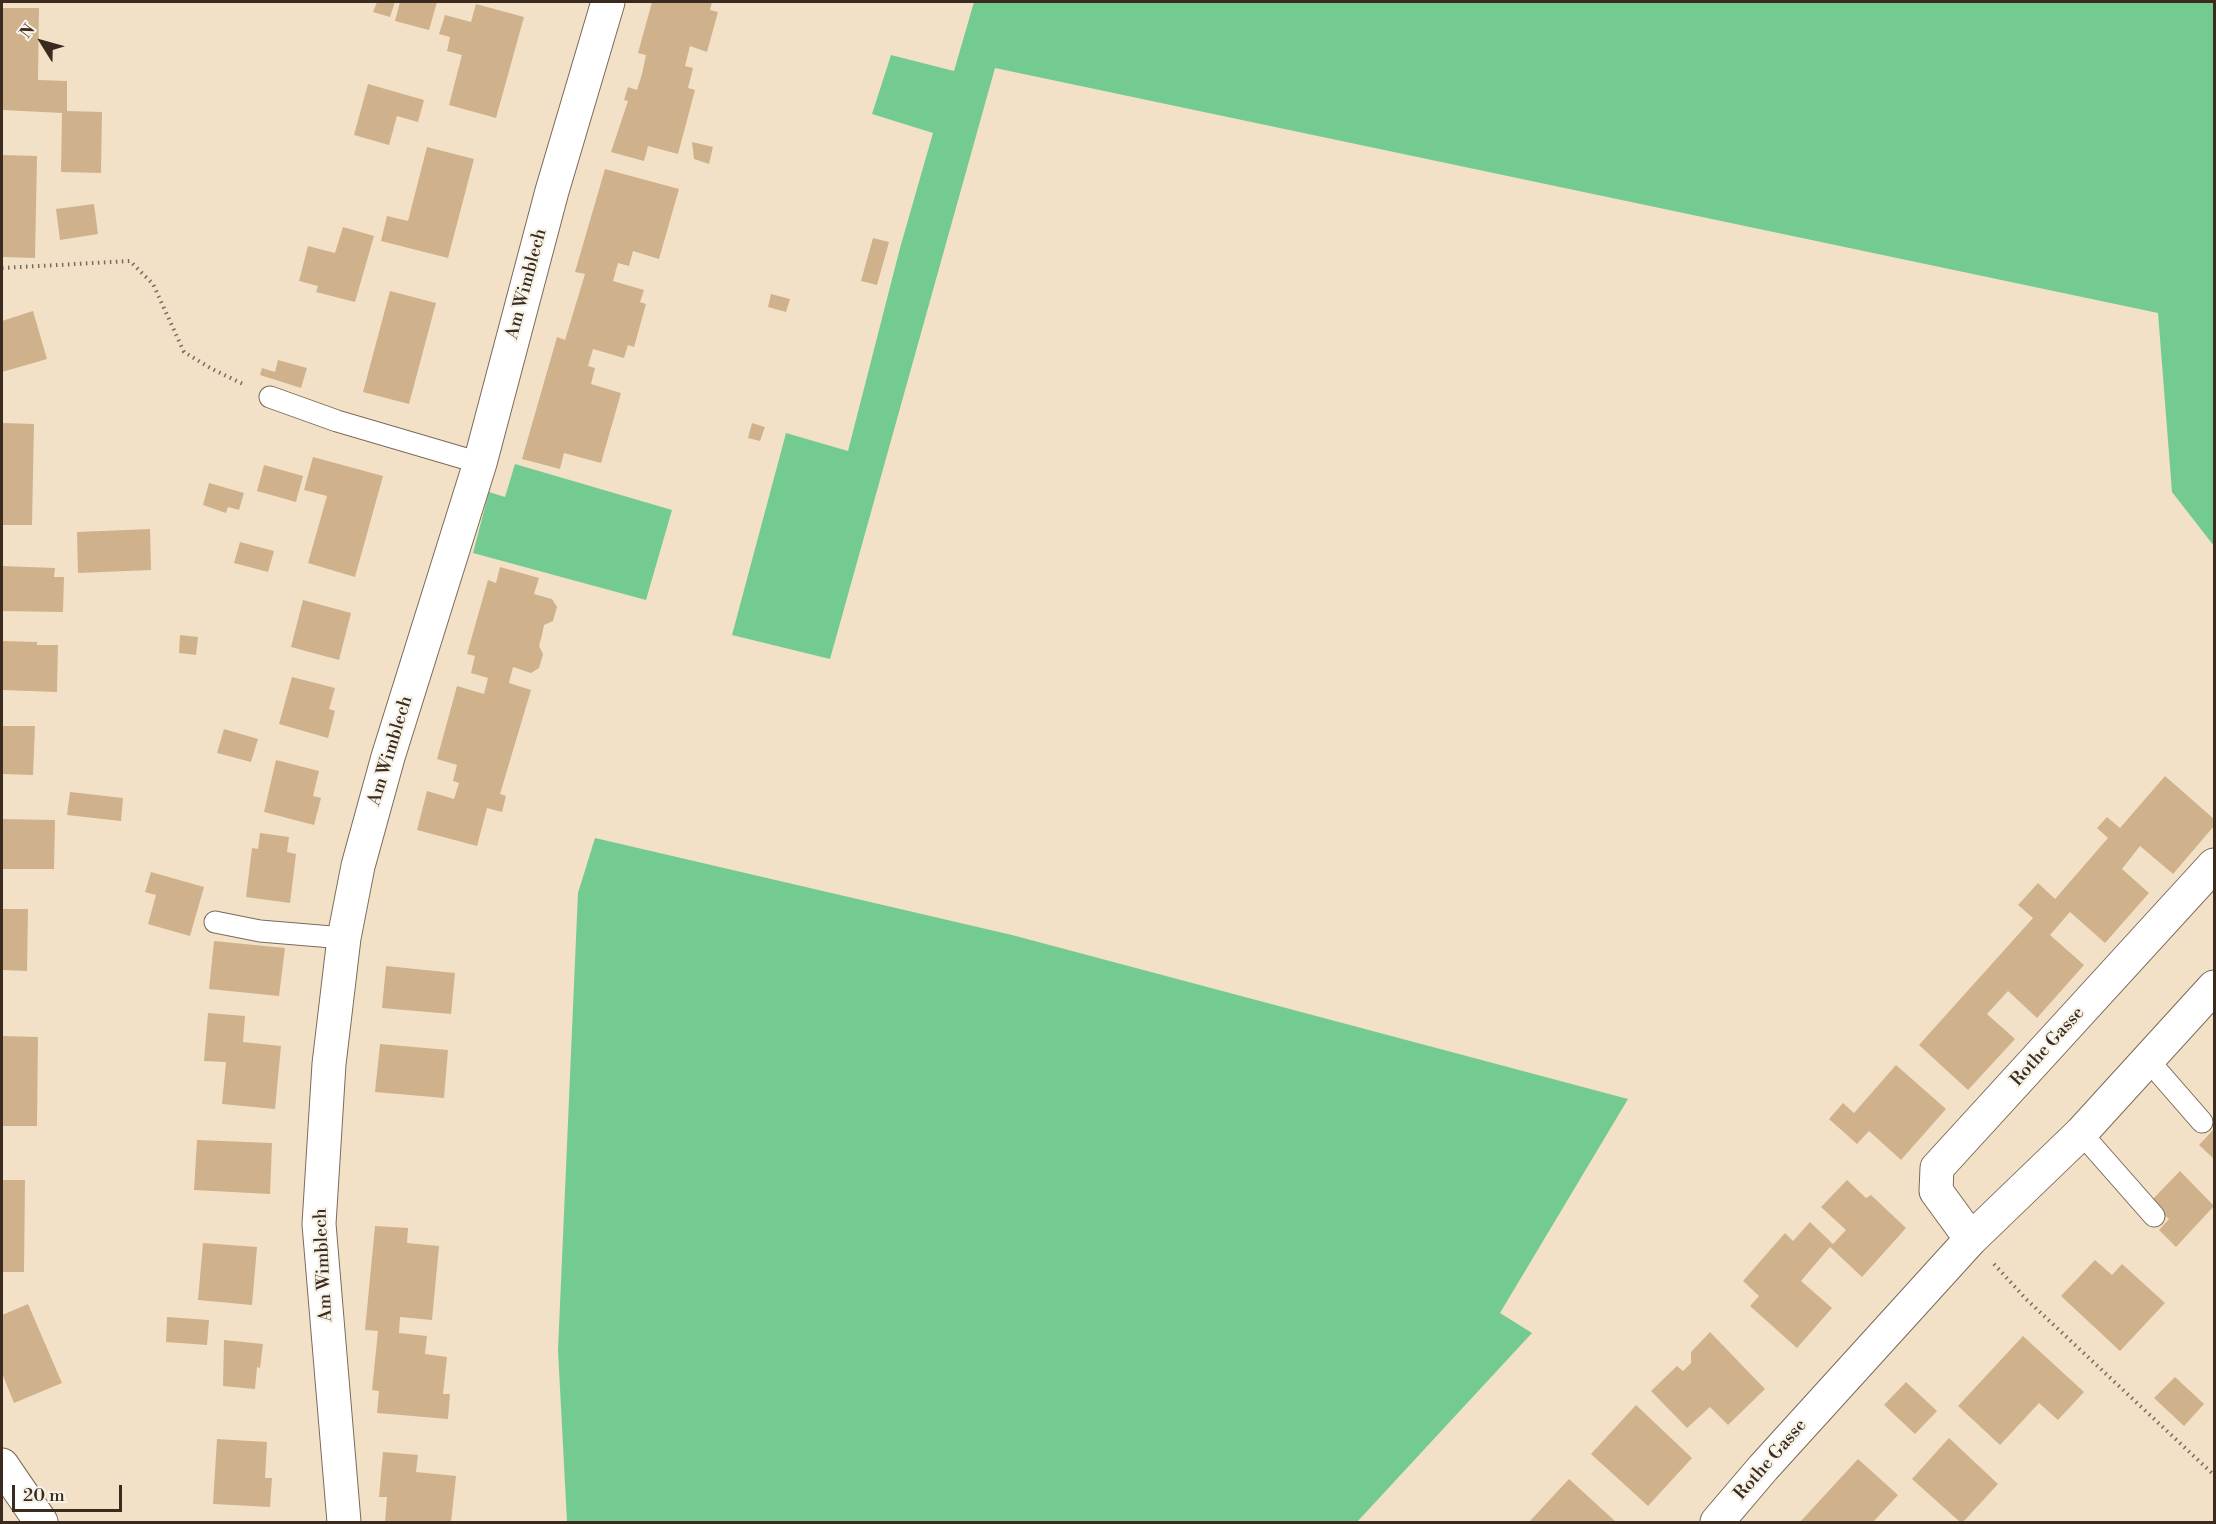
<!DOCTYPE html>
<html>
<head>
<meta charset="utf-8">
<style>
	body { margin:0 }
	#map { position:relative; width:2216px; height:1524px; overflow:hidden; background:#f3e1c7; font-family:"Libre Bodoni",serif }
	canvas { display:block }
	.frame { position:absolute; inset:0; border:3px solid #3b2a1e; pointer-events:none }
	.north { position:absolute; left:12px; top:12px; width:60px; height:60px; -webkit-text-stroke:4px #f7f3e8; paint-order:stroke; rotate:307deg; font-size:16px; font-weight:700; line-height:24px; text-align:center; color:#3b2a1e }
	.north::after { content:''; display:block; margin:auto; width:21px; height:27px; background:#3b2a1e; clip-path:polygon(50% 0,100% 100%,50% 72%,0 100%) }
	.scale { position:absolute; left:12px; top:1485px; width:110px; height:27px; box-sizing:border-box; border:3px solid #3b2a1e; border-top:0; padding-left:8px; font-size:18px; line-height:21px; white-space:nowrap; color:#3b2a1e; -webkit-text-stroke:4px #f7f3e8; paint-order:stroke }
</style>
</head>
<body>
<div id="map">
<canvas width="2216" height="1524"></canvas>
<div class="frame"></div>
<div class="north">N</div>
<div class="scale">20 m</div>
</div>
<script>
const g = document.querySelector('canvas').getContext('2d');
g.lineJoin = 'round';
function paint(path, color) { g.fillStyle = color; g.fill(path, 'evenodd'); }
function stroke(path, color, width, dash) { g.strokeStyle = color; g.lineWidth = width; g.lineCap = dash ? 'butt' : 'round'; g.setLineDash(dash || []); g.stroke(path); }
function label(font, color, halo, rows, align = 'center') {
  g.font = font + ' "Libre Bodoni",serif'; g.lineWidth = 4.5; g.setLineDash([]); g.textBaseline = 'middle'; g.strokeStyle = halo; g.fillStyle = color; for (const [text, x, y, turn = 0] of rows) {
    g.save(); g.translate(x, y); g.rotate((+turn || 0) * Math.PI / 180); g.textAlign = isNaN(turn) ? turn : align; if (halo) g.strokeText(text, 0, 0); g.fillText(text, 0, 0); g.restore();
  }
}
paint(new Path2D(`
	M 974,2 L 2214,2 L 2214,546 L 2172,492 L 2158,313 L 995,68 L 830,659 L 732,635 L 786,433 L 848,451 L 900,248 L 933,133 L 872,114 L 891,55 L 954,71 Z
	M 515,464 L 672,510 L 646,600 L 473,553 L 489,492 L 505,497 Z
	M 595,838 L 1012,935 L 1628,1099 L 1500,1313 L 1532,1333 L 1357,1522 L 567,1522 L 558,1350 L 578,893 Z`), '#74cb91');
paint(new Path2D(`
	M 377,2 L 395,2 L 390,17 L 373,12 Z
	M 400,2 L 437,2 L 429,30 L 395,21 Z
	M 652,2 L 712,2 L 710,10 L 718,12 L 707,52 L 690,46 L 685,66 L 693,68 L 688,88 L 695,90 L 678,154 L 648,146 L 644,161 L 611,152 L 628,101 L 624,100 L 628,87 L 637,90 L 642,74 L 646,55 L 638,53 Z
	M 476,4 L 524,17 L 496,118 L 449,105 L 462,55 L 447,51 L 450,37 L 439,34 L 445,15 L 471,22 Z
	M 2,8 L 39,8 L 38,80 L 67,81 L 67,111 L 102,112 L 101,173 L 61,172 L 62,113 L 2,110 Z
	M 368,84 L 424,100 L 418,122 L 397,116 L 389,145 L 354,135 Z
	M 692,142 L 713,147 L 709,164 L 694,159 Z
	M 427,147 L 474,159 L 448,258 L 381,241 L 387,216 L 408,221 Z
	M 2,155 L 37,156 L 35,258 L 2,257 Z
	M 605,169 L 679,189 L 659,259 L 633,251 L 629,266 L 618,263 L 613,281 L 644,290 L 640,302 L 646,304 L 634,347 L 628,345 L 624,358 L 593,349 L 588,366 L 595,368 L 591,384 L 621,393 L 601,463 L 564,453 L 560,469 L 522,459 L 557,337 L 565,340 L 585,274 L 575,272 Z
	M 94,204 L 98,234 L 60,240 L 56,209 Z
	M 343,227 L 374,236 L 355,302 L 316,292 L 318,286 L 299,281 L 308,246 L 335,253 Z
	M 873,238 L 889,242 L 877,285 L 861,281 Z
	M 390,291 L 436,303 L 409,404 L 363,392 Z
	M 771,294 L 790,299 L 786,312 L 768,307 Z
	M 33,311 L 47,359 L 2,372 L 2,321 Z
	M 278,360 L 307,368 L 301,388 L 260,375 L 262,368 L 275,372 Z
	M 2,423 L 34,424 L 32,525 L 2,525 Z
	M 752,423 L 765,427 L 760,441 L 748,438 Z
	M 313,457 L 383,476 L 355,577 L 308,563 L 327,496 L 304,490 Z
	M 264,465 L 303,476 L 296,502 L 257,491 Z
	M 209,483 L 244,493 L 239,510 L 228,507 L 226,513 L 203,505 Z
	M 150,529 L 151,570 L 78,573 L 77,532 Z
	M 240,542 L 274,551 L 268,572 L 234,563 Z
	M 2,566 L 55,568 L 54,577 L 64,577 L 63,612 L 2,611 Z
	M 500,567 L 539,578 L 534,594 L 552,599 L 557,607 L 553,621 L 544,625 L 542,635 L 539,646 L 543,654 L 539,668 L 531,673 L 513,667 L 509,683 L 531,690 L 500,794 L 506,796 L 502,812 L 487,808 L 477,846 L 417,830 L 427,791 L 454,799 L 459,783 L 453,781 L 457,765 L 437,759 L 457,686 L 484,694 L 488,678 L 471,673 L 475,656 L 467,654 L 488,580 L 496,583 Z
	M 303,600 L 351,613 L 339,660 L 291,647 Z
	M 180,635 L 198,637 L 196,655 L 179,653 Z
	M 2,641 L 37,642 L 37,645 L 58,645 L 57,692 L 2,690 Z
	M 292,677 L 335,688 L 329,709 L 335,711 L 328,738 L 279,724 Z
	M 2,726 L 35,726 L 33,775 L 2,774 Z
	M 224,729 L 258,739 L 251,762 L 217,753 Z
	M 276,760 L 319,771 L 313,796 L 321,798 L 314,825 L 264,812 Z
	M 2165,776 L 2214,819 L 2214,826 L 2173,874 L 2140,846 L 2122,869 L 2149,893 L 2105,943 L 2070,912 L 2050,935 L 2084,965 L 2037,1018 L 2008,991 L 1987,1014 L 2015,1039 L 1968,1090 L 1919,1045 L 2033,918 L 2018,905 L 2038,883 L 2055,899 L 2108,838 L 2097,828 L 2107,817 L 2120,828 Z
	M 70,792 L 123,798 L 121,821 L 67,815 Z
	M 2,819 L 55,820 L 54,869 L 2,869 Z
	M 260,833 L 289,837 L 287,852 L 296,854 L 290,903 L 246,897 L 252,848 L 258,849 Z
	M 151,872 L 204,887 L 190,936 L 148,924 L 156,895 L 145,892 Z
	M 2,909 L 28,909 L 27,971 L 2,970 Z
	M 214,941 L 285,948 L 279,996 L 209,989 Z
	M 386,966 L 455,973 L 451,1014 L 382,1008 Z
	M 208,1013 L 245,1016 L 243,1042 L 281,1046 L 275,1109 L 222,1104 L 226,1062 L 204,1061 Z
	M 2,1036 L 38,1037 L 37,1126 L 2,1126 Z
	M 380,1044 L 448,1050 L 444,1098 L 375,1092 Z
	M 1896,1065 L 1946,1109 L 1901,1160 L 1869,1131 L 1857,1144 L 1829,1119 L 1843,1103 L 1854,1113 Z
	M 2214,1129 L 2214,1159 L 2199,1145 Z
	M 197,1140 L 272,1143 L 270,1194 L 194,1190 Z
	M 2180,1171 L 2214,1206 L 2176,1247 L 2159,1230 L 2169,1219 L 2150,1202 Z
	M 2,1180 L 25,1180 L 24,1272 L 2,1272 Z
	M 1847,1180 L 1866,1198 L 1871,1195 L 1906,1228 L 1862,1277 L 1830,1247 L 1801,1281 L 1832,1308 L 1797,1348 L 1750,1306 L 1759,1296 L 1743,1281 L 1785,1233 L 1793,1241 L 1810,1222 L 1833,1244 L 1846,1230 L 1821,1207 Z
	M 375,1226 L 408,1228 L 407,1243 L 439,1246 L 432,1320 L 400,1317 L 399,1333 L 427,1336 L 425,1354 L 447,1357 L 443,1394 L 450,1394 L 448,1419 L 377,1413 L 379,1391 L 372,1390 L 378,1331 L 365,1330 Z
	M 203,1243 L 257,1247 L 252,1305 L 198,1300 Z
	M 2095,1260 L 2112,1275 L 2122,1264 L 2165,1303 L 2120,1351 L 2061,1296 Z
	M 28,1304 L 62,1383 L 14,1403 L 2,1373 L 2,1315 Z
	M 167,1317 L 209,1320 L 207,1345 L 166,1342 Z
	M 1710,1332 L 1765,1389 L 1728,1425 L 1710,1407 L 1687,1428 L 1651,1391 L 1677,1366 L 1683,1371 L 1691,1363 L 1691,1352 Z
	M 2023,1336 L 2084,1392 L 2058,1420 L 2039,1403 L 2000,1445 L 1958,1406 Z
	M 224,1340 L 263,1344 L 260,1368 L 257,1367 L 255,1389 L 223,1386 Z
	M 2175,1377 L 2204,1404 L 2184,1426 L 2154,1398 Z
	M 1906,1382 L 1937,1411 L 1915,1434 L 1884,1405 Z
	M 1636,1405 L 1692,1458 L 1648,1506 L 1591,1454 Z
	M 1949,1438 L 1998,1484 L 1963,1522 L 1960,1522 L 1912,1479 Z
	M 217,1439 L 267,1442 L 265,1478 L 272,1478 L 270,1507 L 213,1504 Z
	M 383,1452 L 418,1455 L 416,1472 L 456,1476 L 451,1522 L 385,1522 L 387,1497 L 379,1497 Z
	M 1858,1459 L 1898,1495 L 1873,1522 L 1800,1522 Z
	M 1569,1479 L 1616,1522 L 1529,1522 Z`), '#cfb28b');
const service = new Path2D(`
	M 270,397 L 337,421 L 480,463
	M 215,922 L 260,931 L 344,938
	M 2148,1060 L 2202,1122
	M 2081,1133 L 2154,1216`);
const minor = new Path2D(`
	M 1971,1239 L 1936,1191 L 1937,1168 L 2214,865
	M 344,1522 L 319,1224 L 329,1064 L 344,938 L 358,866 L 388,757 L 480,463 L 552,191 L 608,2
	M 1717,1522 L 1763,1468 L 1971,1239 L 2081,1133 L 2214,987`);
const tertiary = new Path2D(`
	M 2,1465 L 41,1522`);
stroke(service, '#7b6a59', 23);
stroke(minor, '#7b6a59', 35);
stroke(tertiary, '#7b6a59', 35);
stroke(new Path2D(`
	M 2,268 L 130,261 L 153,284 L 184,352 L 212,369 L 245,385
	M 1994,1264 L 2026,1299 L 2214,1475`), '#7b6a59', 4, [1.5, 4.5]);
stroke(service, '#fff', 21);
stroke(minor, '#fff', 33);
stroke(tertiary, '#fff', 33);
label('18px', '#3b2a1e', '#f7f3e8', [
	["Am Wimblech",527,284,-75],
	["Am Wimblech",391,751,-73],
	["Rothe Gasse",2048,1047,-48],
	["Am Wimblech",324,1265,-93],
	["Rothe Gasse",1771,1460,-49]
]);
</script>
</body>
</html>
